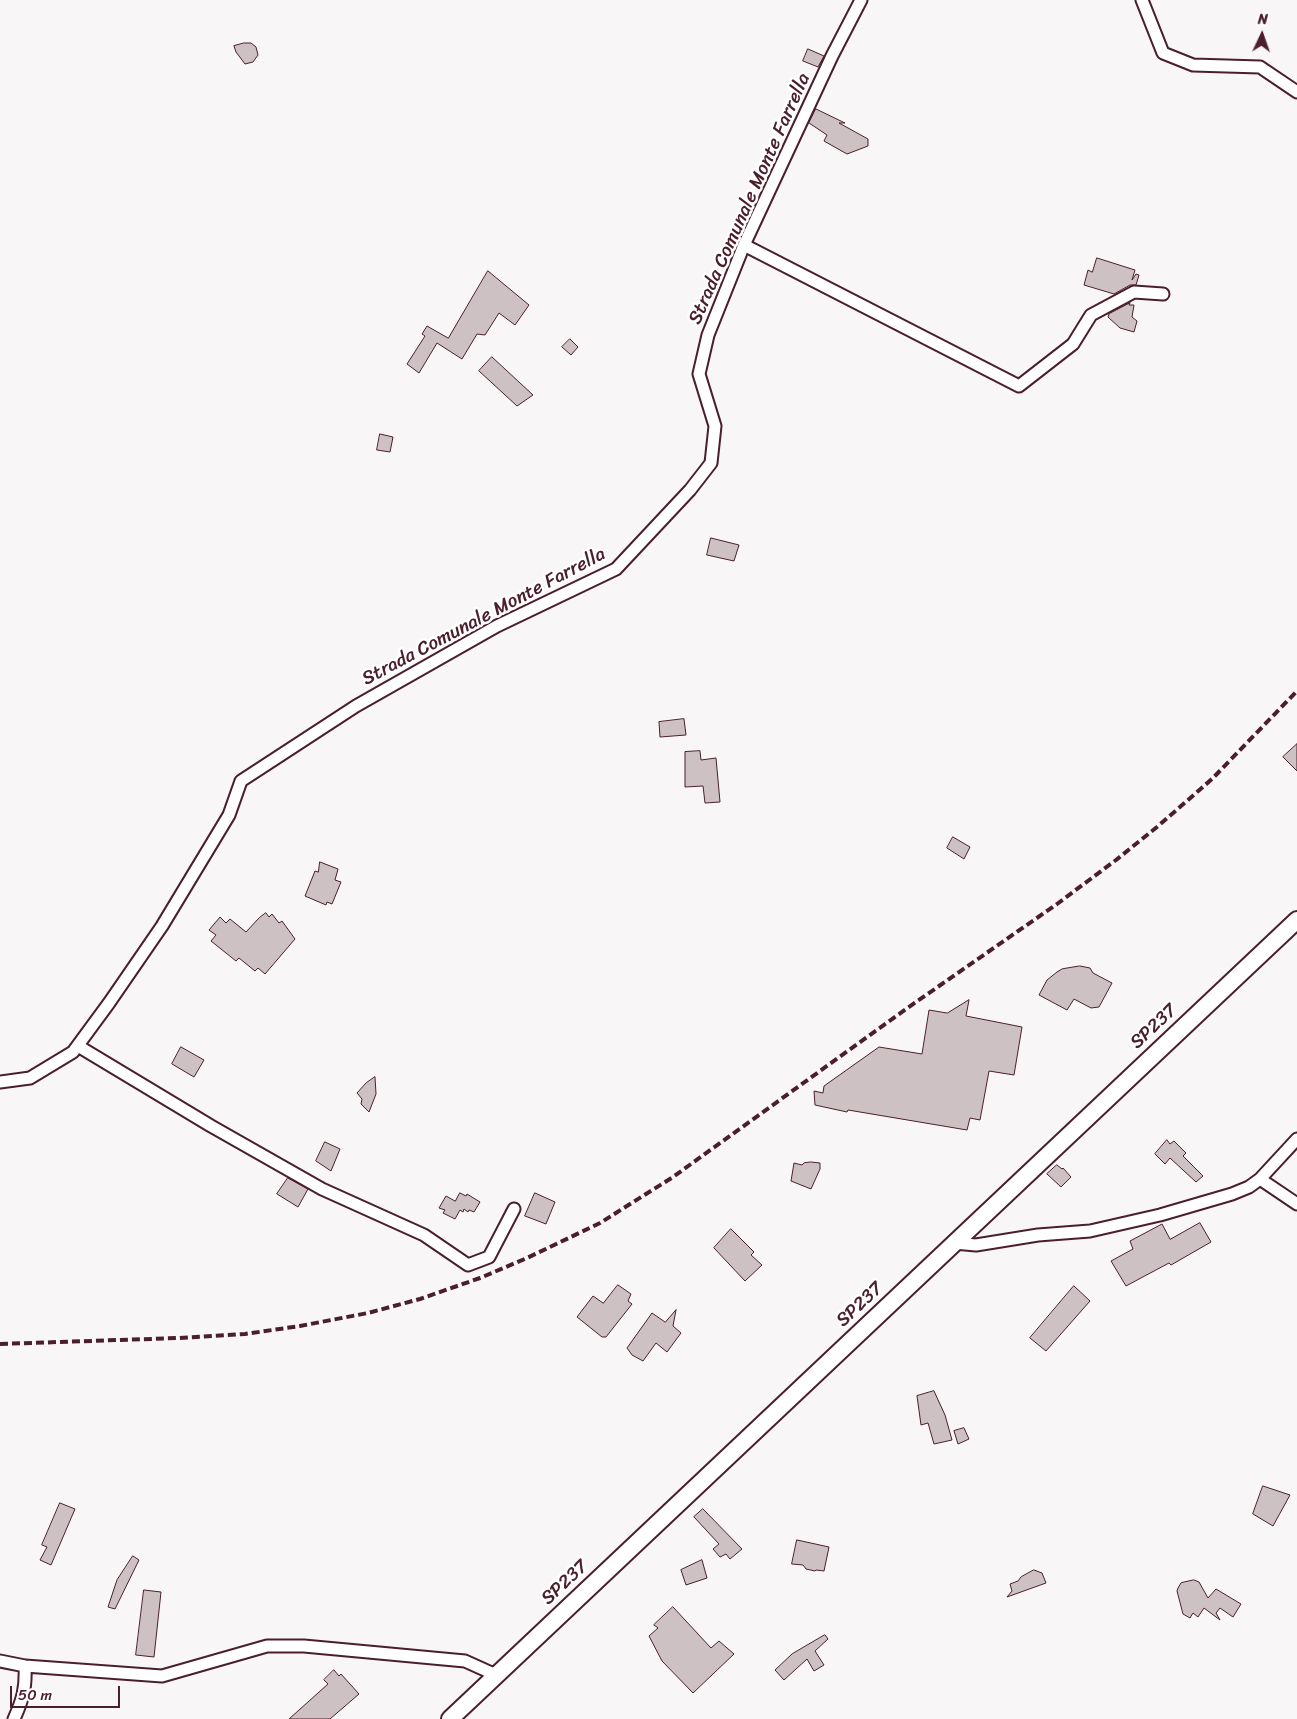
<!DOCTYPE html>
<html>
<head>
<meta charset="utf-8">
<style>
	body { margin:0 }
	#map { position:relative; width:1297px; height:1719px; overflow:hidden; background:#f8f6f7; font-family:Sriracha,sans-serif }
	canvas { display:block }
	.north { position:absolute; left:1237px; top:10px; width:50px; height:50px; -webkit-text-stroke:4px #fff; paint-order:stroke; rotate:3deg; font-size:14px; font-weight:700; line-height:20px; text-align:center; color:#4a1f2b }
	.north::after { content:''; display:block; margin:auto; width:18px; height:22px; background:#4a1f2b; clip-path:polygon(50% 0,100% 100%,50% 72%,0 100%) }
	.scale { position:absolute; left:10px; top:1686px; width:110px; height:22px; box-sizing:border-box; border:2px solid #4a1f2b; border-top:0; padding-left:6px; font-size:15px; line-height:18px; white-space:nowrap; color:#4a1f2b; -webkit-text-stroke:4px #fff; paint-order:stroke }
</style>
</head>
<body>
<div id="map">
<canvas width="1297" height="1719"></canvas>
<div class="north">N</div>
<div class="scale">50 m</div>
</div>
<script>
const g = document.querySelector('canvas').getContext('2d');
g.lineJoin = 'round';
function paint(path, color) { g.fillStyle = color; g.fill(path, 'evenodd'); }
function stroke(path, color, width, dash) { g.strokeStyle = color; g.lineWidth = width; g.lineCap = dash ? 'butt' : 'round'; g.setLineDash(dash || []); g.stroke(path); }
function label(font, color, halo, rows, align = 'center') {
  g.font = font + ' Sriracha,sans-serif'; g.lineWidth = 5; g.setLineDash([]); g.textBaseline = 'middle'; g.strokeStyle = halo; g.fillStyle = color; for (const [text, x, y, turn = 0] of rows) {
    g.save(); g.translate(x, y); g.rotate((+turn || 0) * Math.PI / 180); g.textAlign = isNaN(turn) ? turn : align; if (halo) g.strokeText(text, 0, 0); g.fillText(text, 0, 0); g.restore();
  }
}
const building = new Path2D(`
	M 244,43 L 251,43 L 256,47 L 258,55 L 253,62 L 245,64 L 236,52 L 234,46 Z
	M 808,49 L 824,56 L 818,67 L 803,61 Z
	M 816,109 L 845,123 L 839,123 L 868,139 L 868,146 L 847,154 L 824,141 L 827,135 L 809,123 Z
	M 1097,258 L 1135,270 L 1132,280 L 1136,274 L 1139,275 L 1136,285 L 1130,285 L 1114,294 L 1084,285 L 1088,270 L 1092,272 Z
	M 488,271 L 529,305 L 515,325 L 499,313 L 485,335 L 477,334 L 462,359 L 437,343 L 419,373 L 407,364 L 425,336 L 422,334 L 427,326 L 448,338 Z
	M 1130,303 L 1129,305 L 1134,305 L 1132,317 L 1137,321 L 1134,332 L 1120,328 L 1108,317 L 1109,314 Z
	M 570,339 L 578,347 L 571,355 L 562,347 Z
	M 492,357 L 533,395 L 517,406 L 479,371 Z
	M 380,434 L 393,437 L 390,452 L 377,450 Z
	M 711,538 L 739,545 L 734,561 L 707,555 Z
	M 684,719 L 686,735 L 660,737 L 659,722 Z
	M 1297,744 L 1297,771 L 1283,757 Z
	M 700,751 L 701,760 L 716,758 L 720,802 L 705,803 L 703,786 L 685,787 L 685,752 Z
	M 953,837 L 970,847 L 964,859 L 947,848 Z
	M 320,862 L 338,869 L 335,880 L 341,882 L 332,904 L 327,902 L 326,905 L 305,896 L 315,871 L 318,872 Z
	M 266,913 L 269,917 L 272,914 L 279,923 L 282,921 L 295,939 L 265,974 L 258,968 L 255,971 L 239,958 L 236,961 L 211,941 L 216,935 L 209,930 L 220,917 L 226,923 L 230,919 L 246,932 L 259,918 Z
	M 1080,966 L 1090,968 L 1093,973 L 1112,983 L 1099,1007 L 1091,1008 L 1074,999 L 1067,1010 L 1039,995 L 1047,980 L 1057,972 L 1062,969 Z
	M 969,1000 L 966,1016 L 1022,1027 L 1014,1075 L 989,1071 L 980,1120 L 970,1118 L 967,1130 L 848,1110 L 847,1112 L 815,1105 L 814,1091 L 823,1093 L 824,1086 L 879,1047 L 922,1054 L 929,1010 L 947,1013 Z
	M 181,1047 L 204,1060 L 194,1077 L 172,1064 Z
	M 375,1077 L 376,1094 L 369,1112 L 361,1104 L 362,1099 L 357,1093 L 366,1083 Z
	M 1167,1140 L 1170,1144 L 1174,1141 L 1186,1153 L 1183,1156 L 1203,1176 L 1196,1182 L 1170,1158 L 1165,1164 L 1155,1154 Z
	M 325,1142 L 340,1149 L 331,1171 L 316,1161 Z
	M 811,1162 L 820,1163 L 820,1169 L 811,1189 L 791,1181 L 794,1163 L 802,1165 L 804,1163 Z
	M 1057,1165 L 1062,1169 L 1063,1168 L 1071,1177 L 1061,1187 L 1047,1174 Z
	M 288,1178 L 308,1189 L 298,1207 L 277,1194 Z
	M 460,1193 L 466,1196 L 467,1194 L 480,1202 L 474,1212 L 469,1210 L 468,1212 L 464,1209 L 463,1212 L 460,1210 L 455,1219 L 443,1213 L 445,1210 L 439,1208 L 446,1196 L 455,1201 Z
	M 535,1193 L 555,1202 L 546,1224 L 525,1216 Z
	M 1200,1223 L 1211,1242 L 1171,1265 L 1169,1263 L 1126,1286 L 1111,1261 L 1133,1249 L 1130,1241 L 1162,1224 L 1170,1239 Z
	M 731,1229 L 754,1252 L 751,1255 L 762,1265 L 745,1281 L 714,1248 Z
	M 618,1285 L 631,1294 L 628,1301 L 632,1304 L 606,1337 L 602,1337 L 577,1317 L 593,1296 L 603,1303 Z
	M 1074,1286 L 1090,1301 L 1046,1351 L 1030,1338 Z
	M 676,1310 L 673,1326 L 681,1333 L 667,1352 L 656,1343 L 643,1361 L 632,1355 L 627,1348 L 652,1313 L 665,1322 Z
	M 934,1391 L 945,1415 L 952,1440 L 934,1444 L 928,1423 L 921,1425 L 917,1396 Z
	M 964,1428 L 969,1439 L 958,1444 L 954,1431 Z
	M 1263,1486 L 1290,1495 L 1273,1526 L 1253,1514 Z
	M 60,1503 L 75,1509 L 51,1565 L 40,1560 L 47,1547 L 42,1545 Z
	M 703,1509 L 742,1549 L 730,1559 L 726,1554 L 720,1557 L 713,1549 L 719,1544 L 694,1517 Z
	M 797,1540 L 829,1547 L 824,1571 L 816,1570 L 815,1571 L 806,1569 L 803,1565 L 792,1564 Z
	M 133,1556 L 139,1560 L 115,1609 L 108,1607 L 117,1580 Z
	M 702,1560 L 707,1578 L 686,1585 L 681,1570 Z
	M 1034,1570 L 1042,1573 L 1046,1583 L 1007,1597 L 1012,1591 L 1010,1584 L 1018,1581 L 1021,1577 Z
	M 1194,1580 L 1199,1582 L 1208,1598 L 1216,1589 L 1241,1604 L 1233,1617 L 1220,1608 L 1216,1613 L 1220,1620 L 1204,1608 L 1198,1617 L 1193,1613 L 1190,1618 L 1183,1614 L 1177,1591 L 1178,1588 L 1181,1583 Z
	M 144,1590 L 161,1592 L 154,1657 L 136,1655 Z
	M 673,1607 L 711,1648 L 719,1641 L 734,1654 L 693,1693 L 662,1661 L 649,1636 L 658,1628 L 654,1625 Z
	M 825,1635 L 828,1639 L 815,1651 L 824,1665 L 814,1671 L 807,1659 L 784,1680 L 775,1670 L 792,1654 Z
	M 334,1670 L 339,1676 L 341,1674 L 359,1694 L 330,1719 L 289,1719 L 328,1684 L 324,1680 Z`);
paint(building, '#cdc1c4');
stroke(building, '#4a1f2b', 1);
const street = new Path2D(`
	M 1142,0 L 1163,53 L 1193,65 L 1260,67 L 1297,92
	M 744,245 L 1019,386 L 1073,344 L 1091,315 L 1134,292 L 1163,294
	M 78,1046 L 211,1126 L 322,1189 L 424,1235 L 468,1265 L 489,1257 L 514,1209
	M 0,1082 L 30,1078 L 73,1052 L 109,1003 L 162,926 L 229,815 L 241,781 L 356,706 L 497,626 L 616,569 L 690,490 L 711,463 L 715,426 L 699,374 L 708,335 L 744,245 L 832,56 L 861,0
	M 1260,1179 L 1297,1204
	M 954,1243 L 976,1245 L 1038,1235 L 1090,1231 L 1160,1215 L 1232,1194 L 1249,1187 L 1260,1179 L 1297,1139
	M 0,1661 L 25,1666 L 162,1676 L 267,1646 L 304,1646 L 465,1661 L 496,1675
	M 14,1719 C 23,1699 26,1688 25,1666`);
const secondary = new Path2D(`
	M 450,1719 L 1297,920`);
stroke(street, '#4a1f2b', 15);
stroke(secondary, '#4a1f2b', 20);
stroke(street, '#fff', 11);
stroke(secondary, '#fff', 16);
stroke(new Path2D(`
	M 0,1344 L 178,1338 L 245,1334 L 300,1326 L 368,1313 L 420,1299 L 480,1278 L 527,1258 L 600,1223 L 673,1177 L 906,1009 L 1057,904 L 1116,860 L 1157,827 L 1212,779 L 1297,691`), '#4a1f2b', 4, [8, 4]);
label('19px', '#4a1f2b', '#fff', [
	["Strada Comunale Monte Farrella",750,199,-66],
	["Strada Comunale Monte Farrella",484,617,-28],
	["SP237",1154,1027,-43],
	["SP237",860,1305,-43],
	["SP237",565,1583,-43]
]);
</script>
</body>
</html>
